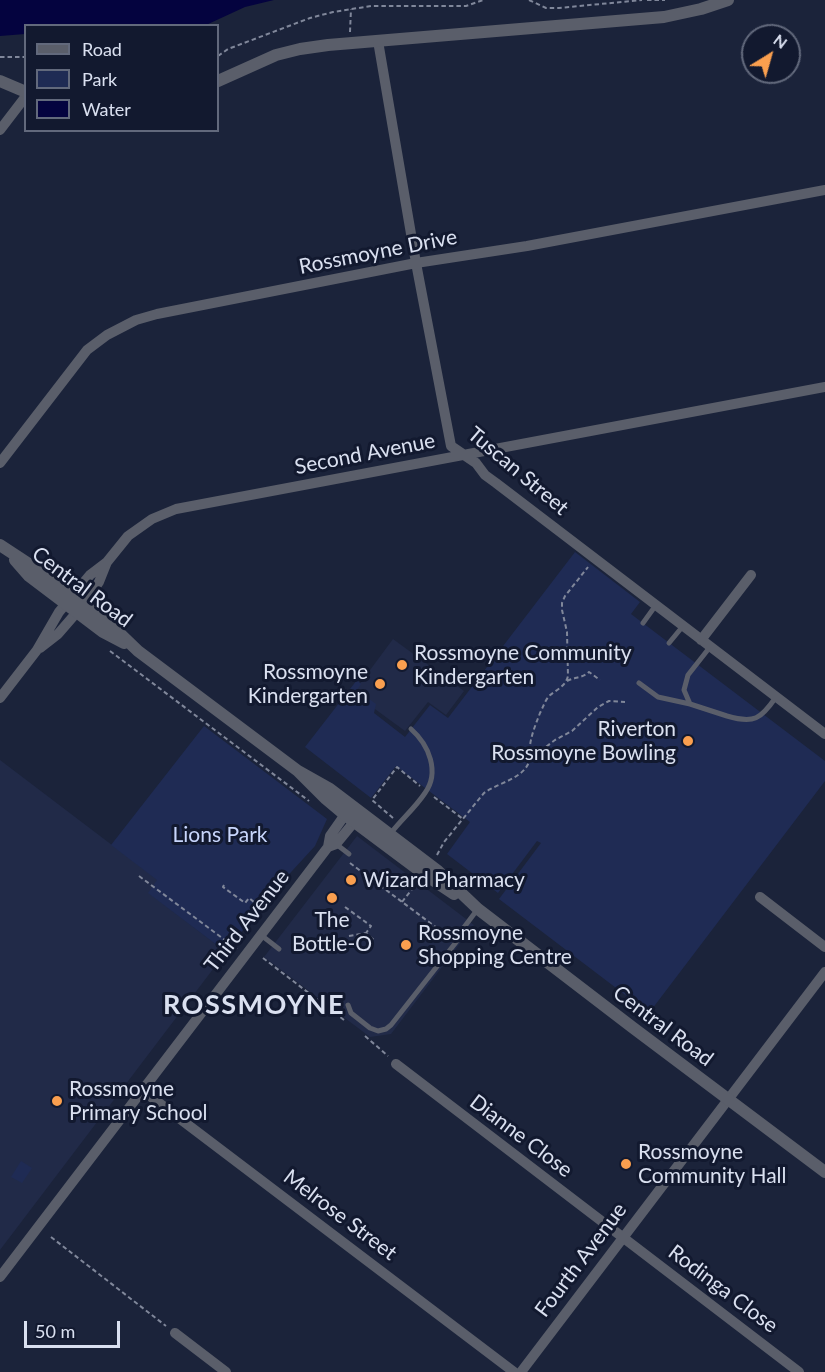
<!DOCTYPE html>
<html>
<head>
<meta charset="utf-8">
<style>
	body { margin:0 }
	#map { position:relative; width:825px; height:1372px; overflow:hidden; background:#1b233a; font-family:Lato,sans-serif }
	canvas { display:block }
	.legend { position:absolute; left:24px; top:24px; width:195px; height:108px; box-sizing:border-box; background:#12192f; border:2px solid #62697c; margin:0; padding:8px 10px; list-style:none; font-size:18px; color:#dae0f0 }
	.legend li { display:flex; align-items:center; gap:12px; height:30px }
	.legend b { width:30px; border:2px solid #62697c }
	.north { position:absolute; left:741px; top:24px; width:60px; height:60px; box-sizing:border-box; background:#12192f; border:2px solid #62697c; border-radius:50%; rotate:37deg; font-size:16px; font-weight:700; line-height:24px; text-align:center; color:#dae0f0 }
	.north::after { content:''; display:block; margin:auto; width:21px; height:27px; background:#fa9f4f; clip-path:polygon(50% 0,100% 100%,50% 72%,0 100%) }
	.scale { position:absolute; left:24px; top:1321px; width:96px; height:27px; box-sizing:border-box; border:3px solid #dae0f0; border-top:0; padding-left:8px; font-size:18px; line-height:21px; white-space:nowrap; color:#dae0f0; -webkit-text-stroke:4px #12192f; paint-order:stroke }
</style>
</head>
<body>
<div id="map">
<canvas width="825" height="1372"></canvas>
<ul class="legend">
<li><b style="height:8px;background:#5a5e6a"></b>Road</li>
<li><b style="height:16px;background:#1f2b54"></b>Park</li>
<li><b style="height:16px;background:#04033f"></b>Water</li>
</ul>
<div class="north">N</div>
<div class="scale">50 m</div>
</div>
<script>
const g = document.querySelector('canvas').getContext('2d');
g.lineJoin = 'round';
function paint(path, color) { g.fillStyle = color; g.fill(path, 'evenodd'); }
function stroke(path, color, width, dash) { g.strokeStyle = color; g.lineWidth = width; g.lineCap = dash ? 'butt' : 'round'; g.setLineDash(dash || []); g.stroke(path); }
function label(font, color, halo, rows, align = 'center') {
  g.font = font + ' Lato,sans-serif'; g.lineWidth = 6; g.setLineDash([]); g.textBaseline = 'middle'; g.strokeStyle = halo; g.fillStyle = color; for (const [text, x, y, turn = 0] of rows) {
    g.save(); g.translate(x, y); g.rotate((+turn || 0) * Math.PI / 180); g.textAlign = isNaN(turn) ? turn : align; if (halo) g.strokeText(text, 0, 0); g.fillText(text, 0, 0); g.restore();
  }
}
paint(new Path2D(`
	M 393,639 L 464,691 L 446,715 L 428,702 L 405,731 L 353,693 Z
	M 0,760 L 158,880 L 149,893 L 226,952 L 0,1250 Z
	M 357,836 L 474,925 L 391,1034 L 370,1037 L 264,957 Z`), '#212a48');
paint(new Path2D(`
	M 575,552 L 640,602 L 631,614 L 825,761 L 825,781 L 649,1013 L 499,899 L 541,843 L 537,841 L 498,893 L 447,854 L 470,822 L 396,766 L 371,798 L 305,747 L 357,680 L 361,684 L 357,690 L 376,704 L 374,713 L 405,737 L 430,705 L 448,718 Z
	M 204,726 L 327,819 L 315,846 L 270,895 L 226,952 L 148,893 L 157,880 L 111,845 Z
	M 21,1161 L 32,1168 L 22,1183 L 11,1177 Z`), '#1f2b54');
paint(new Path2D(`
	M 0,0 L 274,0 L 245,7 L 206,25 L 26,26 L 25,34 L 0,36 Z`), '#04033f');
stroke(new Path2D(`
	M 529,0 L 546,8 L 559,8 L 642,0
	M 647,0 L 665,0
	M 350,32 L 351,9
	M 218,56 L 228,49 L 244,43 L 310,18 L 333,12 L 371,6 L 466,6 L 483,0
	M 0,57 L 26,57
	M 110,651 L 309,801
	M 567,681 C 575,677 583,678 589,672 L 600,680
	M 530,759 C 528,742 534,729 540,713 C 543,707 545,701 549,696 C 556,690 566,686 568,676 L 567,632 L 562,610 L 562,603 L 565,596 L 588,567
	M 434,797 L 463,819
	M 393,818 L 372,800 L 397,767 L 420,786
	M 437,855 L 444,842 L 484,793 C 499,782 525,779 530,759 L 555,740 L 572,731 L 598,707 L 609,701 L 625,702
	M 350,863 L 449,937
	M 139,876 L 237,949
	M 224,885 L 223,887 L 245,903 L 249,898 L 265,911
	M 402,902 L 416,884
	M 345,907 L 371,926 L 366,933
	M 349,936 L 366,933 L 374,940
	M 263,958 L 344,1020
	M 365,1036 L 388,1056
	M 51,1237 L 166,1326`), '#80879a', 2, [4.5, 3]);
stroke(new Path2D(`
	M 643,623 L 656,605
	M 669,643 L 683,626
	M 710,647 L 688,675 L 684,690 L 690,704 C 702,708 715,712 727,716 C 754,724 761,719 776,697
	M 639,683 L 658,697 L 690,704
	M 391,833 C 401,820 415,808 425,793 C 440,772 429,745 411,729
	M 336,844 L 349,854
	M 261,935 L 279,949
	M 348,1005 L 351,1013 L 370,1028 L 378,1031 L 386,1029 L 391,1025 L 457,941 L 459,934 L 477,910`), '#5a5e6a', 5);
stroke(new Path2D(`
	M 378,41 L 416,263 L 451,446 L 476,463 L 485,475 L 496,483 L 825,734
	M 0,130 L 26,96
	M 0,463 L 87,350 L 107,335 L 136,320 L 157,314 L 416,263 L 527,246 L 825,190
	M 701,640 L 751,575
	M 40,648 L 58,634 L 84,604 L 99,582 L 107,562
	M 0,698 L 37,650 L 59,612 L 90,575 L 107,562 L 128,536 L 152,519 L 176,509 L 825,387
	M 328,847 L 336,844 L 359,816
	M 760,897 L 825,947
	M 396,1064 L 799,1372
	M 142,1090 L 514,1372
	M 0,1277 L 328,847 L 330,836 L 349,809
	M 175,1333 L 226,1372
	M 521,1372 L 825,972`), '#5a5e6a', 10);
stroke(new Path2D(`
	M 0,81 L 26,92
	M 218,81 L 276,55 L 300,49 L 328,45 L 664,17 L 701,9 L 728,0
	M 0,545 L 35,568 L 73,595 L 109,623 L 138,651 L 298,771 L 326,799 L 345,815 L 424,874 L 454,894
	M 15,560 L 29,576 L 103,632 L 124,643
	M 298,771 L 330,789 L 438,871 L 478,909 L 632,1027 L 825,1172`), '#5a5e6a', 12);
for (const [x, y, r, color] of [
	[402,665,6,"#fa9f4f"],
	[380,684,6,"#fa9f4f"],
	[688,741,6,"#fa9f4f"],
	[351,880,6,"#fa9f4f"],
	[332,898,6,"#fa9f4f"],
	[406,945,6,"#fa9f4f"],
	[57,1101,6,"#fa9f4f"],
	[626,1164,6,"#fa9f4f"]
]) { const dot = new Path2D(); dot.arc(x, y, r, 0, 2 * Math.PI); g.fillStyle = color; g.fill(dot); stroke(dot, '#12192f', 2); }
label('21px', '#dae0f0', '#12192f', [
	["Rossmoyne Drive",378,252,-11],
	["Second Avenue",365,454,-11],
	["Tuscan Street",518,471,40],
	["Central Road",82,587,37],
	["Third Avenue",247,921,-52],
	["Central Road",663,1026,37],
	["Dianne Close",521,1136,37],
	["Melrose Street",340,1215,37],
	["Fourth Avenue",581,1260,-53],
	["Rodinga Close",723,1289,37]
]);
label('21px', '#dae0f0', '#12192f', [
	["Rossmoyne Community",414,653],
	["Kindergarten",414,677],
	["Rossmoyne",368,672,"right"],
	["Kindergarten",368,696,"right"],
	["Riverton",676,729,"right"],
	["Rossmoyne Bowling",676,753,"right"],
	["Wizard Pharmacy",363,880],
	["The",332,920,"center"],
	["Bottle-O",332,944,"center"],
	["Rossmoyne",418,933],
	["Shopping Centre",418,957],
	["Rossmoyne",69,1089],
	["Primary School",69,1113],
	["Rossmoyne",638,1152],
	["Community Hall",638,1176]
], 'left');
label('21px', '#c8d6fc', '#12192f', [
	["Lions Park",220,835]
]);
g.letterSpacing = '1.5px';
label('bold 27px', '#dae0f0', '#12192f', [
	["ROSSMOYNE",254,1005]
]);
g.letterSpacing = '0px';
</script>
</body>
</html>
